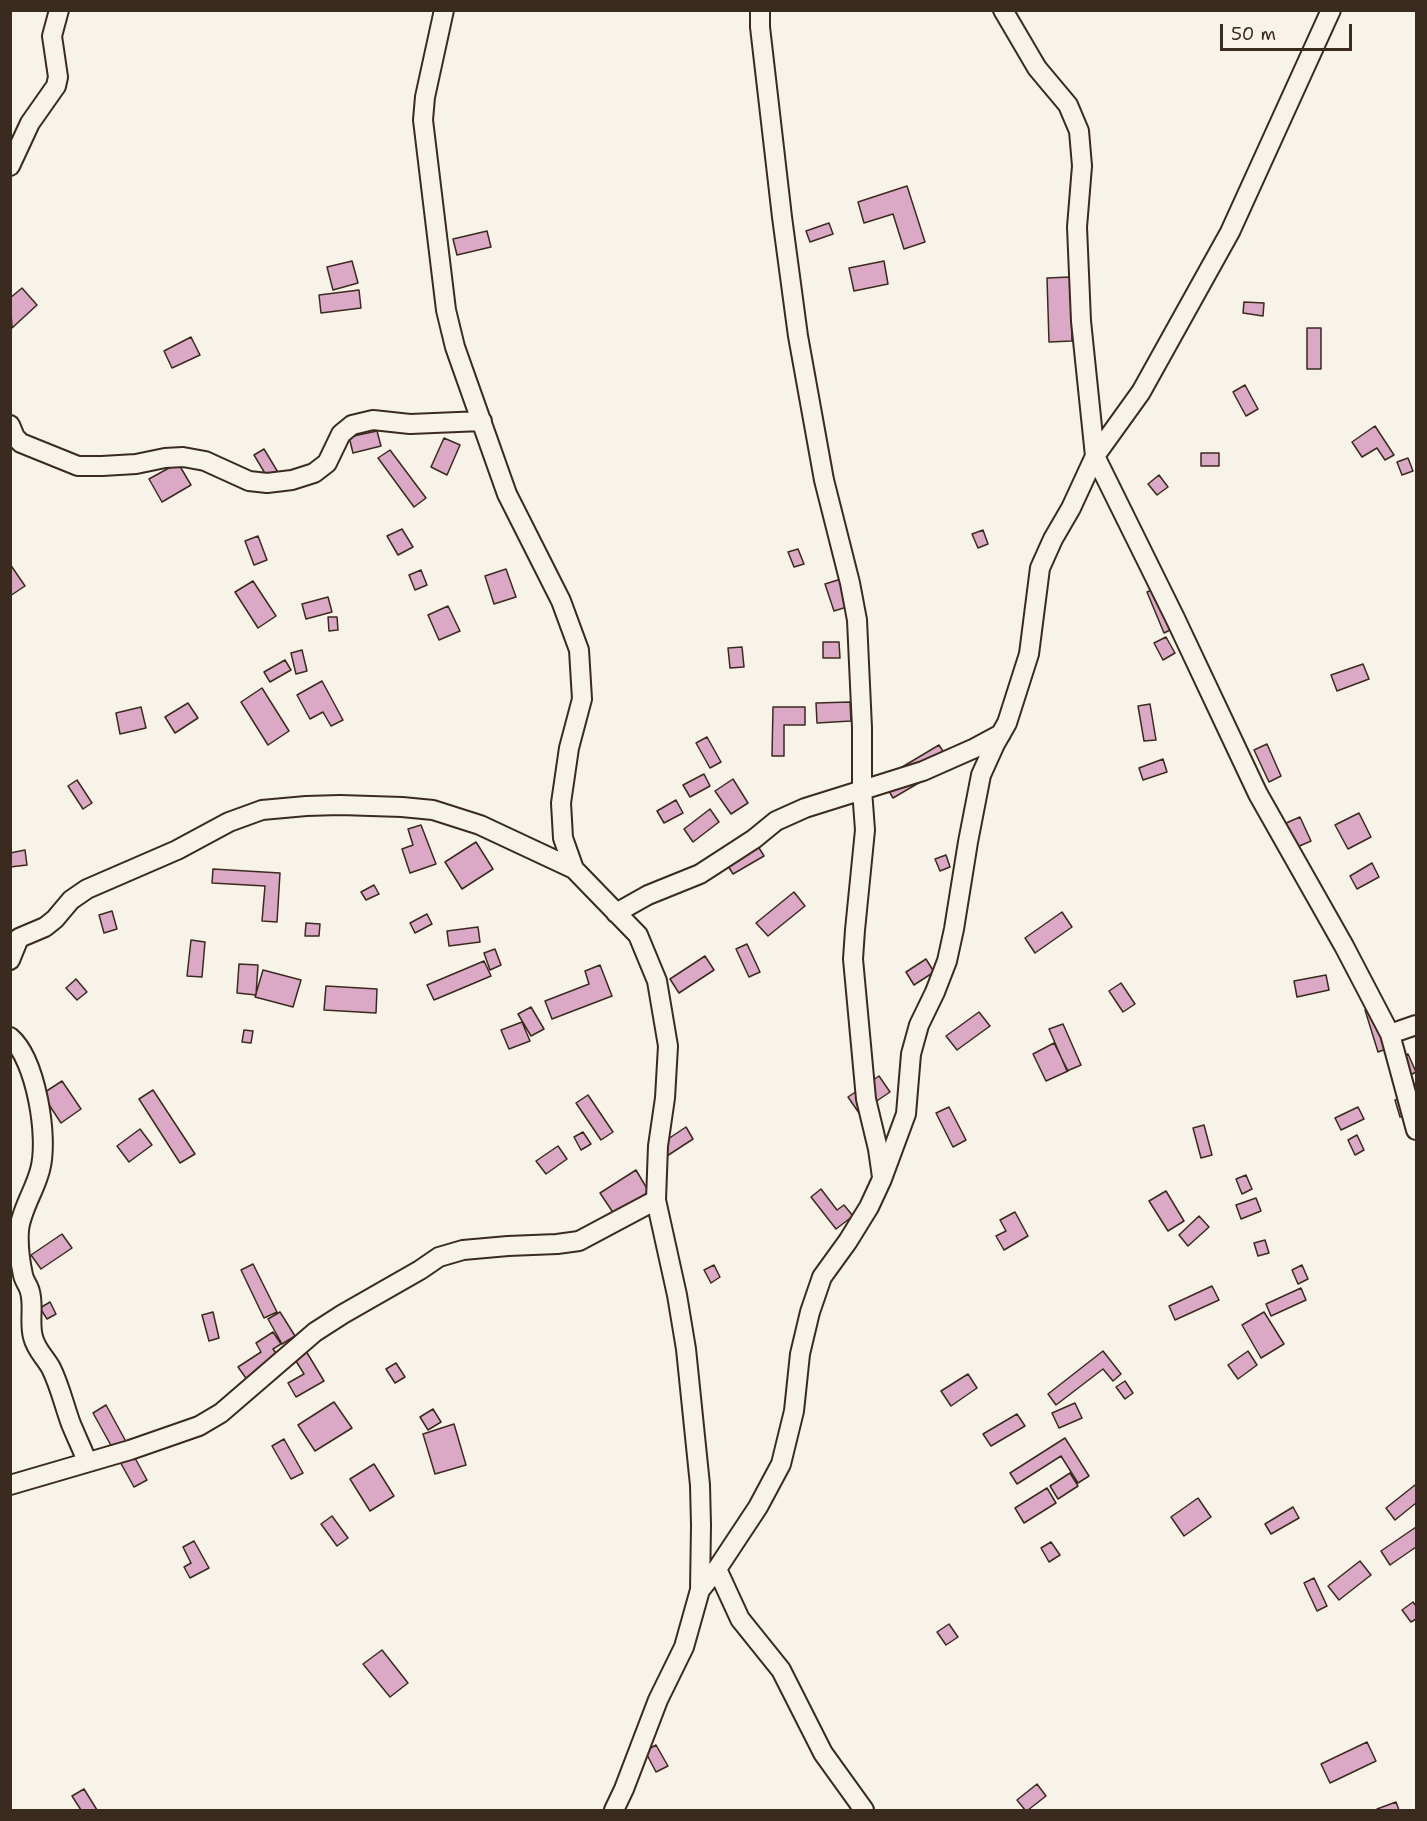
<!DOCTYPE html>
<html>
<head>
<meta charset="utf-8">
<style>
	body { margin:0 }
	#map { position:relative; width:1427px; height:1821px; overflow:hidden; background:#f7f3e8; font-family:"Shantell Sans",sans-serif }
	canvas { display:block }
	.frame { position:absolute; inset:0; border:12px solid #3b2a1e; pointer-events:none }
	.scale { position:absolute; left:1220px; top:24px; width:132px; height:27px; box-sizing:border-box; border:3px solid #3b2a1e; border-top:0; padding-left:8px; font-size:18px; line-height:21px; white-space:nowrap; color:#3b2a1e; -webkit-text-stroke:4px #f7f3e8; paint-order:stroke }
</style>
</head>
<body>
<div id="map">
<canvas width="1427" height="1821"></canvas>
<div class="frame"></div>
<div class="scale">50 m</div>
</div>
<script>
const g = document.querySelector('canvas').getContext('2d');
g.lineJoin = 'round';
function paint(path, color) { g.fillStyle = color; g.fill(path, 'evenodd'); }
function stroke(path, color, width, dash) { g.strokeStyle = color; g.lineWidth = width; g.lineCap = dash ? 'butt' : 'round'; g.setLineDash(dash || []); g.stroke(path); }
const building = new Path2D(`
	M 907,186 L 925,242 L 904,249 L 893,214 L 864,223 L 858,202 Z
	M 829,223 L 833,234 L 810,242 L 806,231 Z
	M 487,231 L 491,247 L 457,255 L 453,239 Z
	M 352,261 L 358,283 L 333,290 L 327,267 Z
	M 884,261 L 888,284 L 854,291 L 849,268 Z
	M 1070,277 L 1072,341 L 1049,342 L 1047,278 Z
	M 22,288 L 37,305 L 12,328 L 10,298 Z
	M 359,290 L 361,308 L 321,313 L 319,295 Z
	M 1244,302 L 1264,303 L 1263,316 L 1243,313 Z
	M 1307,328 L 1321,328 L 1321,369 L 1307,369 Z
	M 191,337 L 200,355 L 172,368 L 164,351 Z
	M 1245,385 L 1258,409 L 1246,416 L 1233,392 Z
	M 1375,426 L 1394,455 L 1385,460 L 1377,448 L 1362,457 L 1352,442 Z
	M 377,431 L 381,446 L 353,453 L 349,437 Z
	M 444,438 L 460,445 L 447,475 L 431,467 Z
	M 264,449 L 279,474 L 269,480 L 254,455 Z
	M 390,450 L 426,498 L 414,507 L 378,458 Z
	M 1201,453 L 1219,453 L 1219,466 L 1201,466 Z
	M 1408,458 L 1413,471 L 1402,475 L 1397,462 Z
	M 178,463 L 191,485 L 162,502 L 149,479 Z
	M 1159,475 L 1168,487 L 1157,495 L 1148,484 Z
	M 402,529 L 413,547 L 398,555 L 387,536 Z
	M 983,530 L 988,544 L 978,548 L 972,534 Z
	M 258,536 L 267,560 L 254,565 L 245,541 Z
	M 798,549 L 804,564 L 794,567 L 788,552 Z
	M 10,564 L 25,586 L 10,596 Z
	M 506,569 L 516,597 L 494,604 L 485,576 Z
	M 421,570 L 427,585 L 415,590 L 409,575 Z
	M 841,579 L 850,606 L 834,611 L 825,584 Z
	M 253,581 L 276,616 L 258,628 L 235,592 Z
	M 1157,588 L 1174,628 L 1164,633 L 1147,592 Z
	M 328,597 L 332,612 L 306,619 L 302,604 Z
	M 448,606 L 460,631 L 439,640 L 428,615 Z
	M 328,617 L 337,617 L 338,630 L 329,631 Z
	M 1166,637 L 1175,653 L 1163,660 L 1154,643 Z
	M 823,642 L 839,642 L 840,658 L 823,658 Z
	M 742,647 L 744,667 L 730,668 L 728,648 Z
	M 302,650 L 307,671 L 296,674 L 291,653 Z
	M 285,660 L 291,670 L 270,682 L 264,672 Z
	M 1363,664 L 1369,679 L 1337,691 L 1331,675 Z
	M 322,681 L 343,720 L 331,726 L 323,712 L 310,719 L 297,695 Z
	M 262,688 L 289,731 L 268,745 L 241,702 Z
	M 850,702 L 851,721 L 817,723 L 816,703 Z
	M 188,703 L 198,718 L 175,733 L 165,717 Z
	M 1150,704 L 1156,740 L 1144,741 L 1138,706 Z
	M 141,707 L 146,728 L 120,734 L 116,713 Z
	M 773,707 L 805,707 L 805,725 L 784,725 L 784,756 L 772,756 Z
	M 707,737 L 721,762 L 710,768 L 696,743 Z
	M 1267,744 L 1281,776 L 1269,782 L 1254,750 Z
	M 939,745 L 951,764 L 893,798 L 882,779 Z
	M 1163,759 L 1167,772 L 1143,780 L 1139,768 Z
	M 704,774 L 710,786 L 690,797 L 683,785 Z
	M 733,779 L 748,803 L 731,814 L 715,791 Z
	M 77,780 L 92,803 L 83,809 L 68,786 Z
	M 676,800 L 683,813 L 664,823 L 657,811 Z
	M 710,809 L 719,822 L 693,842 L 684,829 Z
	M 1359,813 L 1371,837 L 1348,849 L 1335,825 Z
	M 1300,817 L 1311,841 L 1288,851 L 1277,827 Z
	M 421,825 L 436,864 L 410,873 L 402,849 L 413,845 L 408,829 Z
	M 476,842 L 493,869 L 462,889 L 445,862 Z
	M 756,843 L 764,856 L 733,874 L 725,861 Z
	M 25,850 L 27,865 L 10,867 L 10,853 Z
	M 946,855 L 950,867 L 940,871 L 935,859 Z
	M 1372,863 L 1379,877 L 1357,889 L 1350,876 Z
	M 213,869 L 280,873 L 277,922 L 262,921 L 265,886 L 212,883 Z
	M 374,885 L 379,894 L 366,900 L 361,892 Z
	M 794,892 L 805,906 L 768,936 L 756,923 Z
	M 112,911 L 117,929 L 104,933 L 99,915 Z
	M 1062,912 L 1072,927 L 1035,953 L 1025,938 Z
	M 427,914 L 432,924 L 415,933 L 410,923 Z
	M 306,923 L 320,924 L 319,936 L 305,936 Z
	M 478,927 L 480,942 L 449,946 L 447,931 Z
	M 191,940 L 205,942 L 202,977 L 187,976 Z
	M 747,944 L 760,972 L 749,977 L 736,949 Z
	M 495,949 L 501,965 L 490,970 L 484,953 Z
	M 705,956 L 714,970 L 679,993 L 670,979 Z
	M 926,959 L 934,972 L 914,985 L 906,972 Z
	M 484,961 L 491,976 L 434,1000 L 427,985 Z
	M 239,964 L 258,965 L 256,995 L 237,993 Z
	M 600,965 L 612,996 L 552,1019 L 545,1001 L 589,984 L 585,971 Z
	M 263,970 L 301,980 L 293,1007 L 255,997 Z
	M 1326,975 L 1329,990 L 1297,997 L 1294,981 Z
	M 76,979 L 87,992 L 77,1000 L 66,988 Z
	M 1121,983 L 1135,1004 L 1123,1012 L 1109,991 Z
	M 326,986 L 377,989 L 376,1013 L 324,1010 Z
	M 531,1007 L 544,1029 L 531,1036 L 518,1014 Z
	M 1376,1007 L 1389,1048 L 1378,1052 L 1365,1010 Z
	M 979,1012 L 990,1026 L 957,1050 L 946,1036 Z
	M 522,1022 L 530,1041 L 509,1049 L 501,1030 Z
	M 1063,1024 L 1081,1065 L 1067,1071 L 1049,1029 Z
	M 244,1030 L 253,1031 L 251,1043 L 242,1042 Z
	M 1054,1043 L 1068,1071 L 1046,1081 L 1033,1054 Z
	M 1408,1054 L 1416,1072 L 1401,1080 L 1392,1062 Z
	M 879,1076 L 890,1092 L 859,1113 L 848,1097 Z
	M 62,1081 L 81,1109 L 61,1123 L 42,1094 Z
	M 153,1090 L 195,1154 L 180,1163 L 139,1099 Z
	M 588,1095 L 613,1132 L 601,1140 L 576,1103 Z
	M 1406,1097 L 1410,1114 L 1400,1117 L 1395,1100 Z
	M 949,1107 L 966,1140 L 953,1147 L 936,1113 Z
	M 1358,1107 L 1364,1119 L 1341,1130 L 1335,1118 Z
	M 1204,1125 L 1212,1155 L 1201,1158 L 1193,1128 Z
	M 686,1127 L 693,1139 L 667,1156 L 659,1145 Z
	M 140,1129 L 152,1145 L 129,1162 L 117,1146 Z
	M 583,1132 L 591,1144 L 581,1150 L 574,1137 Z
	M 1357,1135 L 1364,1150 L 1355,1155 L 1348,1140 Z
	M 558,1146 L 567,1159 L 546,1174 L 536,1161 Z
	M 636,1170 L 649,1192 L 614,1214 L 600,1193 Z
	M 1246,1175 L 1252,1189 L 1242,1194 L 1236,1179 Z
	M 821,1189 L 837,1210 L 844,1205 L 853,1216 L 836,1229 L 811,1197 Z
	M 1166,1191 L 1184,1221 L 1168,1231 L 1149,1201 Z
	M 1256,1198 L 1261,1211 L 1241,1219 L 1236,1205 Z
	M 1015,1212 L 1028,1236 L 1004,1250 L 996,1236 L 1006,1231 L 1000,1220 Z
	M 1199,1216 L 1209,1227 L 1188,1246 L 1179,1235 Z
	M 62,1234 L 72,1248 L 41,1269 L 31,1255 Z
	M 1265,1240 L 1269,1253 L 1258,1256 L 1254,1243 Z
	M 253,1264 L 277,1312 L 264,1318 L 241,1270 Z
	M 714,1265 L 720,1277 L 711,1283 L 704,1270 Z
	M 1302,1265 L 1308,1279 L 1298,1284 L 1292,1270 Z
	M 1212,1286 L 1219,1300 L 1175,1320 L 1169,1306 Z
	M 1301,1288 L 1306,1300 L 1271,1316 L 1266,1304 Z
	M 50,1302 L 56,1314 L 47,1319 L 40,1308 Z
	M 213,1312 L 219,1338 L 209,1341 L 202,1315 Z
	M 280,1312 L 295,1336 L 282,1344 L 268,1319 Z
	M 1264,1312 L 1284,1344 L 1261,1358 L 1242,1325 Z
	M 273,1332 L 281,1344 L 273,1349 L 281,1360 L 248,1381 L 238,1367 L 261,1352 L 256,1343 Z
	M 300,1341 L 324,1381 L 296,1397 L 288,1383 L 304,1374 L 288,1348 Z
	M 1103,1351 L 1121,1374 L 1113,1381 L 1103,1369 L 1056,1405 L 1048,1394 Z
	M 1248,1351 L 1257,1365 L 1238,1379 L 1228,1365 Z
	M 396,1363 L 405,1377 L 395,1383 L 386,1369 Z
	M 968,1374 L 977,1388 L 951,1406 L 941,1391 Z
	M 1125,1381 L 1133,1393 L 1125,1399 L 1116,1387 Z
	M 334,1402 L 352,1428 L 315,1451 L 298,1425 Z
	M 1075,1403 L 1082,1418 L 1059,1428 L 1052,1413 Z
	M 106,1405 L 147,1480 L 134,1487 L 93,1413 Z
	M 433,1409 L 441,1422 L 428,1430 L 420,1417 Z
	M 1017,1414 L 1025,1426 L 991,1446 L 983,1434 Z
	M 454,1424 L 466,1465 L 435,1474 L 423,1434 Z
	M 1065,1438 L 1089,1476 L 1078,1483 L 1061,1456 L 1017,1484 L 1010,1473 Z
	M 284,1439 L 303,1473 L 291,1479 L 272,1446 Z
	M 374,1464 L 394,1496 L 370,1511 L 350,1479 Z
	M 1070,1473 L 1078,1486 L 1058,1499 L 1050,1486 Z
	M 1415,1485 L 1416,1487 L 1416,1503 L 1395,1520 L 1386,1508 Z
	M 1047,1488 L 1056,1503 L 1024,1523 L 1015,1508 Z
	M 1198,1498 L 1211,1517 L 1184,1536 L 1171,1517 Z
	M 1293,1507 L 1299,1518 L 1271,1534 L 1265,1524 Z
	M 332,1516 L 348,1538 L 337,1546 L 321,1524 Z
	M 1416,1527 L 1416,1547 L 1390,1565 L 1381,1551 Z
	M 194,1541 L 209,1568 L 190,1578 L 184,1567 L 191,1563 L 183,1547 Z
	M 1051,1542 L 1060,1555 L 1049,1562 L 1041,1548 Z
	M 1360,1561 L 1371,1575 L 1339,1600 L 1328,1586 Z
	M 1314,1578 L 1327,1606 L 1317,1611 L 1304,1583 Z
	M 1413,1602 L 1416,1606 L 1416,1619 L 1411,1622 L 1402,1610 Z
	M 949,1624 L 958,1637 L 946,1645 L 937,1632 Z
	M 382,1650 L 408,1683 L 390,1697 L 363,1664 Z
	M 1367,1742 L 1376,1761 L 1330,1783 L 1321,1764 Z
	M 656,1745 L 668,1766 L 656,1772 L 645,1751 Z
	M 1037,1784 L 1046,1796 L 1028,1810 L 1025,1810 L 1017,1800 Z
	M 84,1789 L 97,1810 L 81,1810 L 72,1796 Z
	M 1396,1802 L 1399,1810 L 1378,1810 L 1377,1809 Z`);
paint(building, '#dba9c6');
stroke(building, '#3b2a1e', 1.5);
const minor = new Path2D(`
	M 444,10 L 425,97 L 423,120 L 446,310 L 455,347 L 507,494 L 561,601 L 579,650 L 582,699 L 569,748 L 561,803 L 563,838 L 574,869 L 638,935 L 657,981 L 668,1046 L 665,1098 L 658,1146 L 656,1200 L 677,1295 L 686,1349 L 700,1485 L 701,1525 L 700,1590 L 684,1647 L 658,1700 L 624,1789 L 614,1810
	M 760,10 L 760,27 L 782,217 L 798,336 L 824,480 L 850,583 L 857,620 L 862,728 L 862,790 L 865,830 L 855,930 L 853,959 L 866,1099 L 878,1149 L 882,1177
	M 1331,10 L 1230,232 L 1141,392 L 1095,456 L 1175,618 L 1258,794 L 1344,946 L 1390,1034 L 1416,1130
	M 10,166 L 30,123 L 56,86 L 58,77 L 52,36 L 59,10
	M 10,425 L 15,437 L 21,443 L 78,466 L 102,466 L 136,464 L 165,458 L 183,457 L 205,461 L 249,481 L 267,483 L 292,480 L 314,473 L 327,463 L 341,434 L 352,425 L 373,420 L 410,424 L 482,421
	M 616,913 L 648,895 L 700,874 L 754,839 L 776,821 L 805,808 L 923,771 L 975,748 L 1001,734
	M 10,960 L 19,938 L 45,927 L 55,919 L 71,900 L 87,889 L 177,850 L 229,822 L 262,810 L 306,806 L 340,805 L 402,807 L 433,810 L 480,825 L 574,869
	M 1390,1034 L 1416,1025
	M 10,1037 C 36,1059 49,1138 40,1170 C 35,1190 21,1210 19,1230 C 18,1244 20,1261 23,1275 C 24,1281 29,1286 30,1292 C 34,1306 29,1323 33,1337 C 36,1350 45,1357 51,1368 C 60,1386 64,1405 71,1424 C 76,1436 82,1449 87,1461
	M 10,1485 L 130,1450 L 199,1426 L 221,1413 L 315,1332 L 343,1314 L 420,1270 L 439,1257 L 463,1250 L 508,1246 L 557,1244 L 579,1241 L 656,1200
	M 717,1569 L 740,1619 L 781,1670 L 823,1753 L 864,1810
	M 700,1590 L 717,1569 L 758,1507 L 781,1464 L 794,1411 L 800,1354 L 810,1312 L 822,1277 L 848,1241 L 869,1207 L 882,1179 L 906,1114 L 911,1054 L 919,1025 L 935,992 L 947,961 L 954,929 L 968,842 L 981,775 L 995,744 L 1007,723 L 1029,654 L 1040,568 L 1053,539 L 1071,508 L 1095,456 L 1081,321 L 1077,227 L 1082,166 L 1079,131 L 1068,105 L 1037,68 L 1003,10`);
stroke(minor, '#3b2a1e', 22);
stroke(minor, '#f7f3e8', 18);
</script>
</body>
</html>
